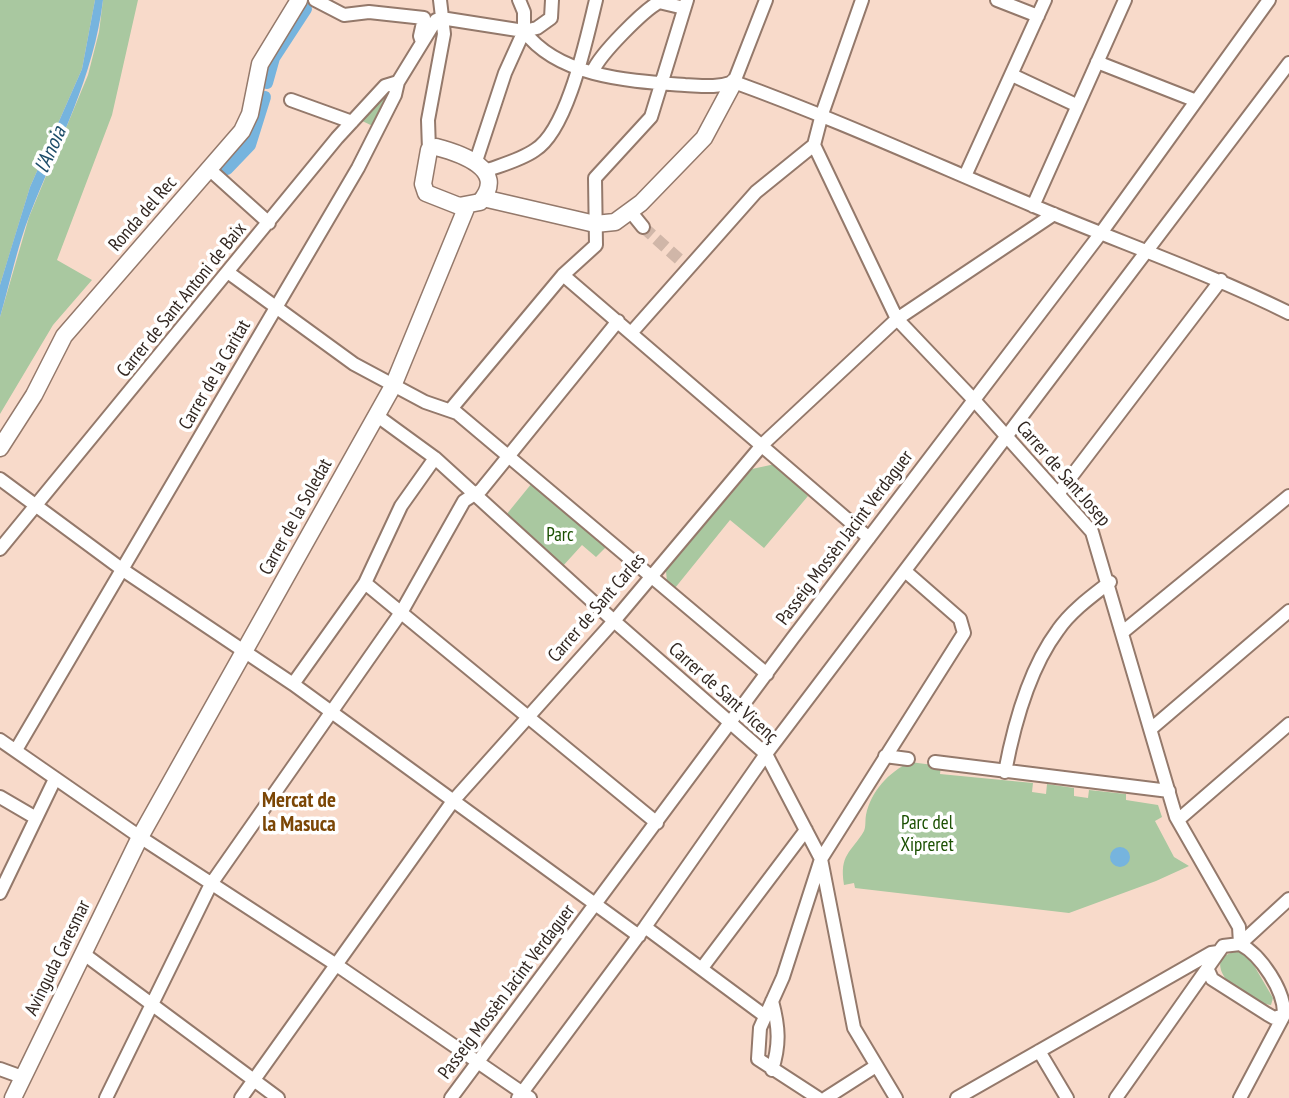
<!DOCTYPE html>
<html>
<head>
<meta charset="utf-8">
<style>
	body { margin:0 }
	canvas { display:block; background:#f8daca }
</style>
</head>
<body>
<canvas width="1289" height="1098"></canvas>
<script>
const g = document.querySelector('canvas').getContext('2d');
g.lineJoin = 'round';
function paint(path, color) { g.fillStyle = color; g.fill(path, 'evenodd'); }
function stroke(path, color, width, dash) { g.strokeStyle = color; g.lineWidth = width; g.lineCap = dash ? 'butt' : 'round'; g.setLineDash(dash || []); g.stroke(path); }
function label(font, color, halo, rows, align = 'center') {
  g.font = font + ' "PT Sans Narrow",sans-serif'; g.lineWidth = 7; g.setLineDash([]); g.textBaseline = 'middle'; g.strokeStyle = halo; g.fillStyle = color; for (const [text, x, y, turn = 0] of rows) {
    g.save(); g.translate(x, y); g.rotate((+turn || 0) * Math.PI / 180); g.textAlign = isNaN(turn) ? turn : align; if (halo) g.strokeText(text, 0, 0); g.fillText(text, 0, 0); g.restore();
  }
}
paint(new Path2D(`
	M 0,0 L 95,0 L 82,69 L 30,187 L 0,285 Z
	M 103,0 L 138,0 L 112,115 L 57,260 L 92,280 L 53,325 L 0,414 L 0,317 L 29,217 L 88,75 L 99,32 Z
	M 398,82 L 379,129 L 356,118 Z
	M 775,464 L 808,496 L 764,548 L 730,520 L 675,588 L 667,582 L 666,571 L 752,469 Z
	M 532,483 L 606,547 L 596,557 L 582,545 L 562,567 L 506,515 Z
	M 910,762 L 941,766 L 940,774 L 1033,783 L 1032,792 L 1046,794 L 1047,784 L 1074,788 L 1074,796 L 1088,798 L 1089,790 L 1126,794 L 1126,800 L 1158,805 L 1162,817 L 1155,821 L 1174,857 L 1189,866 L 1156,881 L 1069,913 L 855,888 L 854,883 L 844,885 C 839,854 851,853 864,831 C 866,827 865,820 866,815 C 871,791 889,772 910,762 Z
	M 1237,950 L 1249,957 L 1273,998 L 1271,1005 C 1253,1003 1211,979 1222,957 Z`), '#a9c8a0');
paint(new Path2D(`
	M 95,0 L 103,0 C 94,76 58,143 30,214 C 17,247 10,283 0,317 L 0,285 L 10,252 L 30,187 L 82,69 Z
	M1110 857a10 10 0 1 1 20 0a10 10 0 1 1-20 0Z`), '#76b4de');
stroke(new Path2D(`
	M 267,83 L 274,58 L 306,9
	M 227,169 L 250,145 L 265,97`), '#76b4de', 12);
stroke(new Path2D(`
	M 643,227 L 689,268`), '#d0b6a8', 12, [12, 6]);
const street = new Path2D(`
	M 315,0 L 344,15 L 369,12 L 424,18 L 420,36 L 422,42
	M 997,0 L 1038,16
	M 524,31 C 559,78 632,81 685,85 C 704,86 716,88 734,82
	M 1097,62 L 1194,100
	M 593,71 C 600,54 643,11 659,2 L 684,8
	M 1012,75 L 1076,105
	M 734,82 C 836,119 934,164 1034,206 C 1119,242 1206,272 1289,313
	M 734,82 L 766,0
	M 291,100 L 352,122
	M 814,145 L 897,319 L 974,400 L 1092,532 L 1176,817 L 1239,927 L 1240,944
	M 814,145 L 822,114 L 862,0
	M 429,150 L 428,120 L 444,34 L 440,0
	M 476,161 L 505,73 L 524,31 L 524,12 L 519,0
	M 209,169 L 269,223
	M 485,171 C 501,165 521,160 535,150 C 568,130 587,36 596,0
	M 965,176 L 1045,0
	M 1033,206 L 1125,0
	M 630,211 L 643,227
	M 229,273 L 354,364 L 425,402 L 457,413 L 767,674
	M 563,275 L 869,538
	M 632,332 L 756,192 L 814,145
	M 451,409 L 563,275 L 596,245 L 595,178 L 651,117 L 687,0
	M 376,415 L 435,458 L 614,621 L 766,754 L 821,859 L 854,1028 L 896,1098
	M 0,479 L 123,570 L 293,684 L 639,936
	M 1058,494 L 1221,280
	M 0,549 L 337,138 L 385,86 L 398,82
	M 365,583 L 657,823
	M 1124,631 L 1289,496
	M 293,684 L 365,583 L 401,506 L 435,458
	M 1152,728 L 1289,611
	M 0,740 L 140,837 L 338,966 L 530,1098
	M 16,750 L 358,168 L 395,95 L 398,82 L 436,20 L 441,18 L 524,31 L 537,28 L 551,18 L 552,0
	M 885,756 L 908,759
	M 935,762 L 1169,791
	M 1005,772 C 1014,724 1029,669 1058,630 C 1071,611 1092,596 1110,582
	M 0,797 L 36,818
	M 1178,820 L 1289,724
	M 0,893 L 55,779
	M 645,927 L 765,1016
	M 1240,944 L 1289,899
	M 84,954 L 278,1098
	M 702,968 L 806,830
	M 1208,970 L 1212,979 L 1267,1014 L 1274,1018 L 1284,1015
	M 1039,1051 L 1067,1098
	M 0,1069 L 22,1077
	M 772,1070 C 780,1045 779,1027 772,1001
	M 106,1098 L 211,884 L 402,611 L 464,501 L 481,490 L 618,321
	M 241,1098 L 453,801 L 614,621 L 763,444 L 897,319 L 1054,214
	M 451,1098 L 792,639 L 1101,233 L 1269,0
	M 518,1098 L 645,927 L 766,754 L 1289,63
	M 818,1098 L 758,1059 L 760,1028 L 783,977 L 821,859 L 964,633 L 960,619 L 905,571
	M 826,1098 L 876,1066
	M 957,1098 L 1211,953 L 1218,952
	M 1116,1098 L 1223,946 L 1240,944 C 1261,955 1285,991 1284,1015
	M 1240,1098 L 1284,1015`);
const secondary = new Path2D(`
	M 436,147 C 459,153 509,169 480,202 L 459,206 L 426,193 L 423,184 L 429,150 Z
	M 483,198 L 595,224 L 615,222 L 641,203 L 704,138 L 734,82
	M 0,448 L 34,395 L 64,336 L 242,131 L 250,114 L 260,64 L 299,0
	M 13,1098 L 140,837 L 393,386 L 467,206`);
stroke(street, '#94796b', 16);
stroke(secondary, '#94796b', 19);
stroke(street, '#fff', 12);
stroke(secondary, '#fff', 16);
label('19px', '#322721', '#fff', [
	["Ronda del Rec",143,214,-49],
	["Carrer de Sant Antoni de Baix",182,300,-51],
	["Carrer de la Caritat",215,375,-60],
	["Carrer de Sant Josep",1063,474,49],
	["Carrer de la Soledat",296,517,-61],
	["Passeig Mossèn Jacint Verdaguer",845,538,-53],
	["Carrer de Sant Carles",597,608,-49],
	["Carrer de Sant Vicenç",723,693,42],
	["Avinguda Caresmar",58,958,-64],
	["Passeig Mossèn Jacint Verdaguer",507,992,-53]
]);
label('19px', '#1b5002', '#fff', [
	["Parc",560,536],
	["Parc del",927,824],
	["Xipreret",927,846]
]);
label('italic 21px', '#1c4c69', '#fff', [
	["l'Anoia",51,150,-66]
]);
label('bold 21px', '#7b4605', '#fff', [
	["Mercat de",299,801],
	["la Masuca",299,825]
]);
</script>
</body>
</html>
